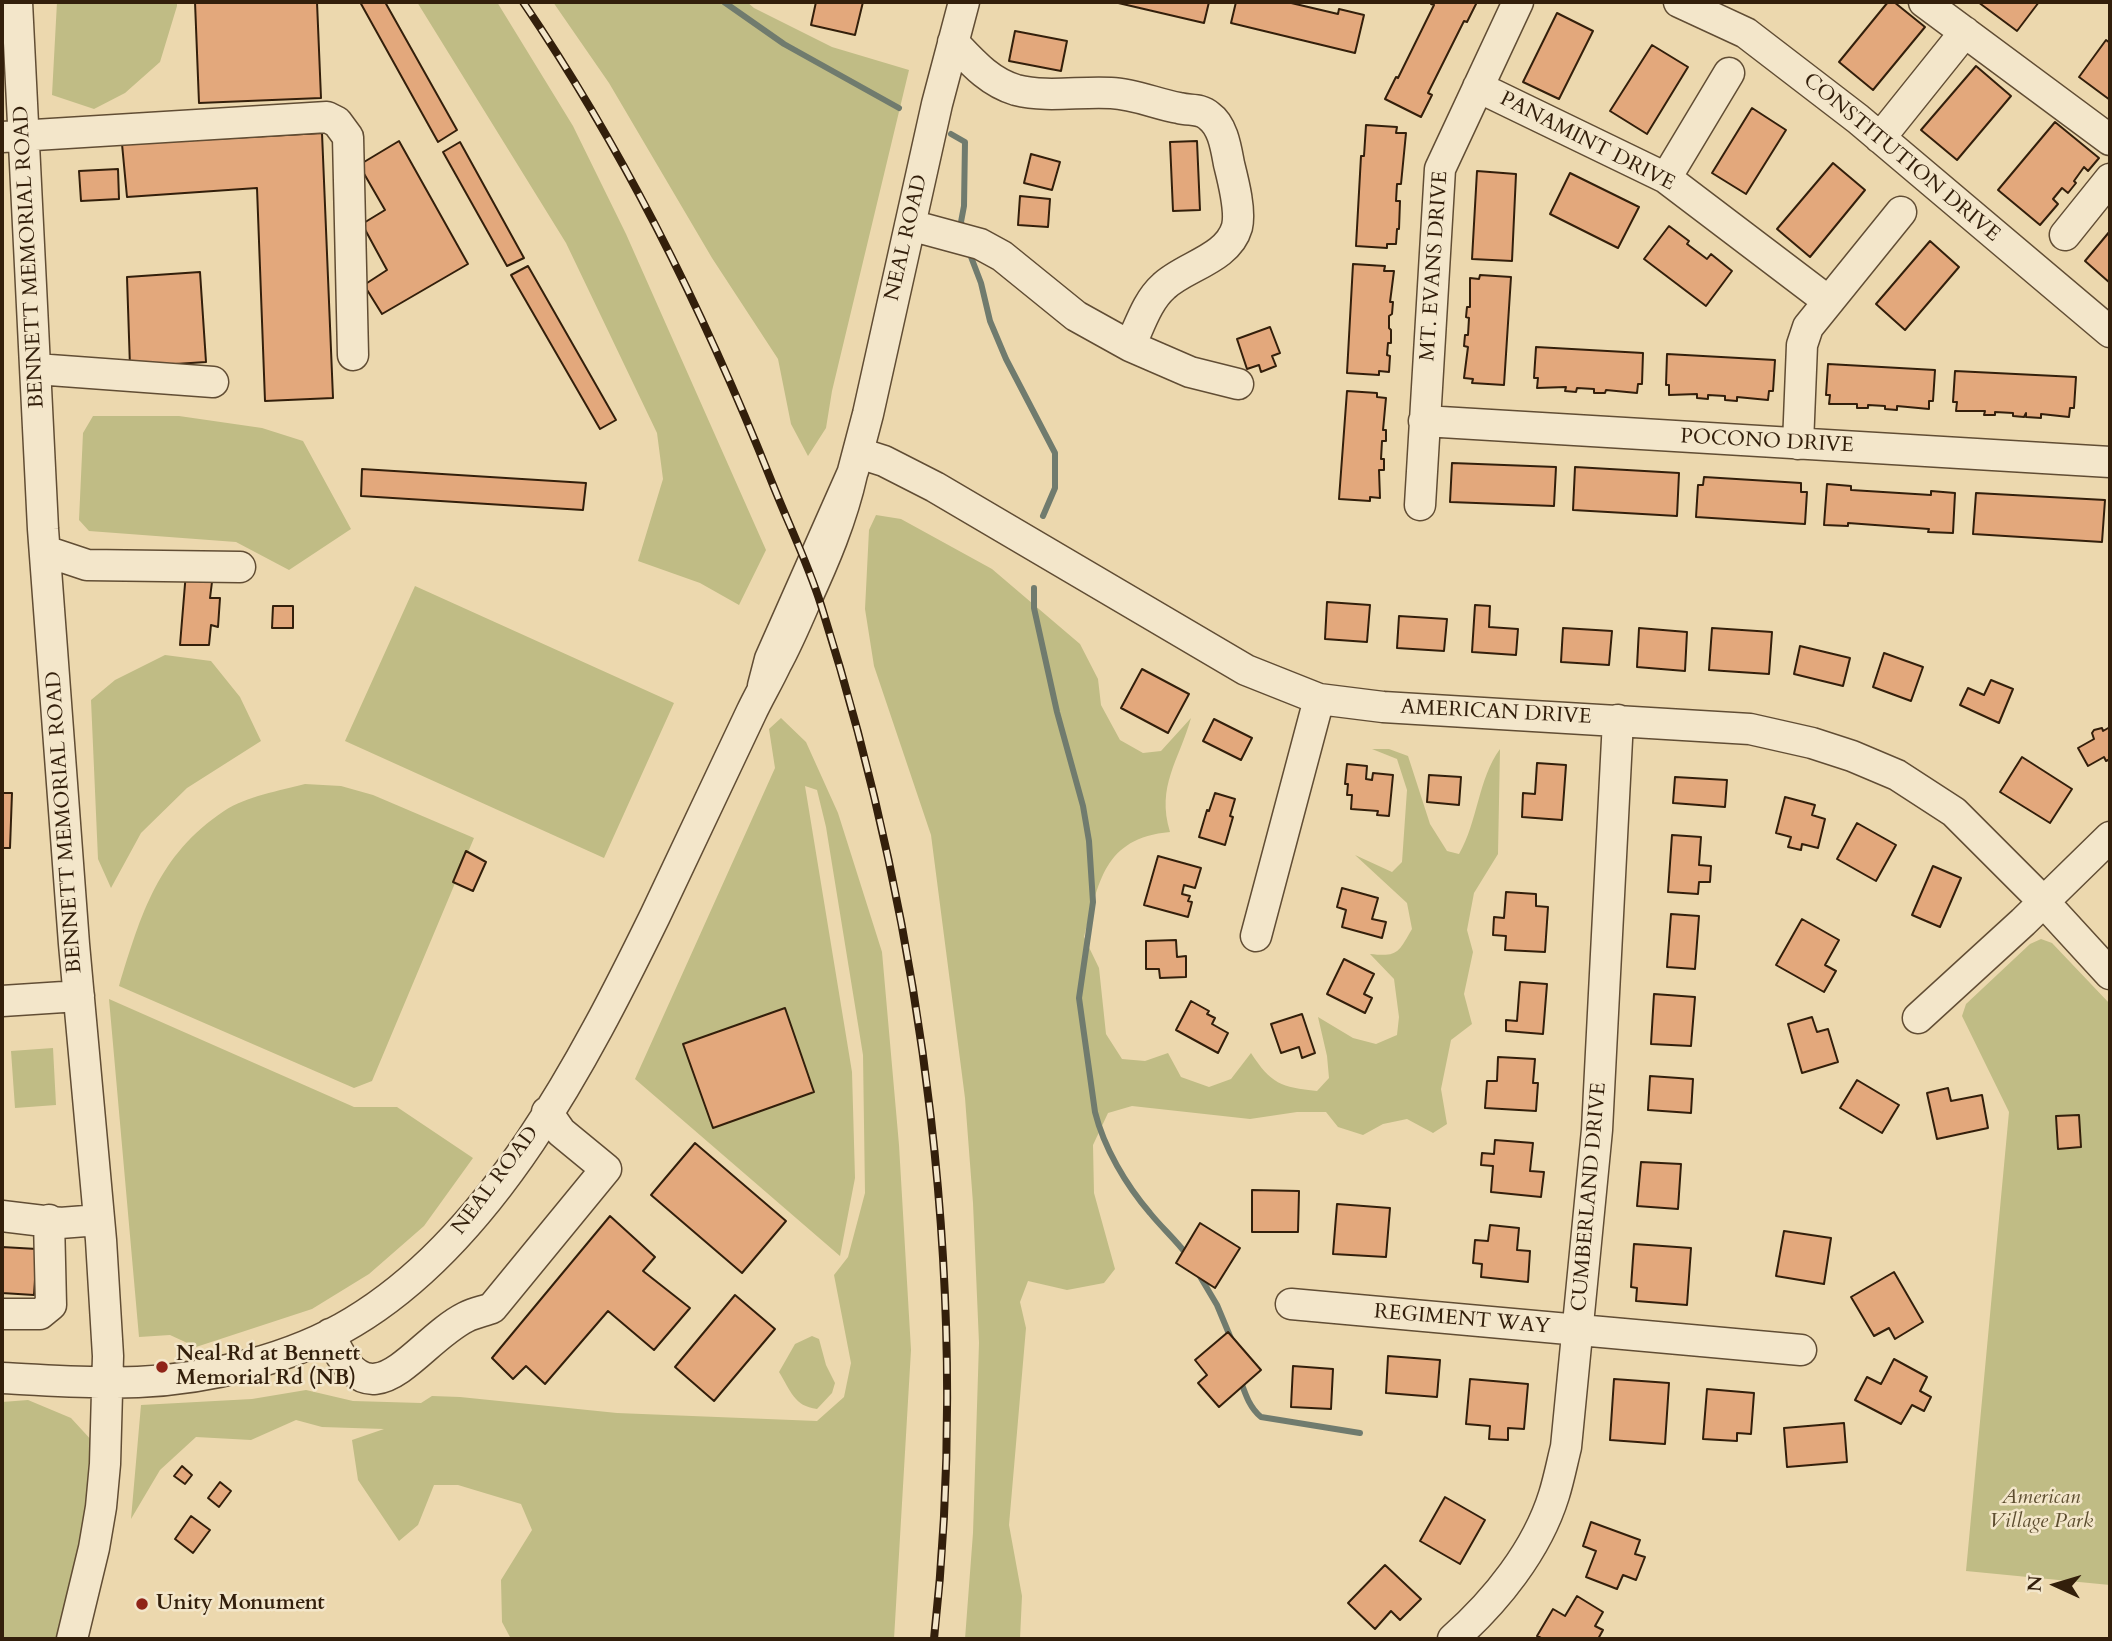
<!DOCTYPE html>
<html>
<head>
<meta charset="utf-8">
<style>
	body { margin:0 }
	#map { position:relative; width:2112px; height:1641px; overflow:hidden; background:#ecd8ae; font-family:Cardo,serif }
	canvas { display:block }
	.frame { position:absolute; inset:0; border:4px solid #331f0b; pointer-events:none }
	.north { position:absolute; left:2021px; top:1550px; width:70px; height:70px; -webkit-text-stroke:5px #f3e6ca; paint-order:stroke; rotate:274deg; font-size:19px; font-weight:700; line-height:28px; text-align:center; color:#331f0b }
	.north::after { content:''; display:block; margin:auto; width:24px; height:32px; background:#331f0b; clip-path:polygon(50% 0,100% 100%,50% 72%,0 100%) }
</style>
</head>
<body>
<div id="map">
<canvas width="2112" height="1641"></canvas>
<div class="frame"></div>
<div class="north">N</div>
</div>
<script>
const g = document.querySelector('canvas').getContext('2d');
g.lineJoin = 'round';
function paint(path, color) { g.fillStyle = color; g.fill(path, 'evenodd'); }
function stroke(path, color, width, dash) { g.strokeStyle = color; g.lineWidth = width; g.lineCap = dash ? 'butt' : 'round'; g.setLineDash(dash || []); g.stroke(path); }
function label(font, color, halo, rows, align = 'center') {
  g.font = font + ' Cardo,serif'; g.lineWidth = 5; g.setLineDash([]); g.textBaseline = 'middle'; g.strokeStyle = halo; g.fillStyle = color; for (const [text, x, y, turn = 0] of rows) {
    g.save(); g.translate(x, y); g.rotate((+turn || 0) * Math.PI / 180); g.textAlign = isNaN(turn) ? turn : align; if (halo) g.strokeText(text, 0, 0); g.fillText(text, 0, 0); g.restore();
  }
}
paint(new Path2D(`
	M 57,2 L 177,2 L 177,6 L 160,62 L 125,93 L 94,109 L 52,95 Z
	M 417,2 L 497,2 L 573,126 L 626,234 L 766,550 L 739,605 L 700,583 L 638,561 L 663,479 L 657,433 L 566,243 Z
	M 553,2 L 747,2 L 754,8 L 832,47 L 909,70 L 832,391 L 826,428 L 808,456 L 791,424 L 778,359 L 712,258 L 609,83 Z
	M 93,416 L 179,416 L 262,428 L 303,441 L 351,529 L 289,570 L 236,542 L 89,531 L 79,520 L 83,433 Z
	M 876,515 L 901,519 L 992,569 L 1080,644 L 1098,679 L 1101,705 L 1120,740 L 1143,753 L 1161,751 L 1191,718 C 1179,761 1156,786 1170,832 C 1103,838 1099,883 1084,937 L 1099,968 L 1106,1034 L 1122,1059 L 1145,1061 L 1168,1053 L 1181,1077 L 1209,1087 L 1231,1079 L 1251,1053 C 1271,1084 1281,1087 1317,1091 L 1329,1078 L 1327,1056 L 1318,1017 L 1353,1038 L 1376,1044 L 1397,1035 L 1399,1017 L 1394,979 L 1370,954 C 1398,957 1398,953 1412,929 L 1407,903 L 1355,855 L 1392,872 L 1402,862 L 1407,790 L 1397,759 L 1372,749 L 1389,749 L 1408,756 L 1430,824 L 1447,851 L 1459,854 C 1478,821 1478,779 1500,749 L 1498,854 L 1474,893 L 1467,930 L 1473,952 L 1464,994 L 1472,1024 L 1451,1040 L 1441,1089 L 1447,1124 L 1433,1133 L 1407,1119 L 1383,1124 L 1363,1135 L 1338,1127 L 1326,1112 L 1297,1112 L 1250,1119 L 1132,1106 L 1108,1113 L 1093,1145 L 1094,1193 L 1115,1269 L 1104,1283 L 1067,1290 L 1028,1281 L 1020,1302 L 1026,1328 L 1009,1525 L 1022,1596 L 1020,1639 L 965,1639 L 973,1533 L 979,1343 L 973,1203 L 965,1098 L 931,835 L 874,666 L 865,609 L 869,530 Z
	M 415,586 L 674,703 L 604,858 L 345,741 Z
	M 165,655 L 211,661 L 240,697 L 261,741 L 187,788 L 141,833 L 111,888 L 98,859 L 91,700 L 115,680 Z
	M 781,718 L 806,742 L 838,813 L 882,952 L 899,1145 L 911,1350 L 894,1639 L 511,1639 L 502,1622 L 501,1580 L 532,1530 L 521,1504 L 458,1485 L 434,1485 L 418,1525 L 399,1541 L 358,1480 L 352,1440 L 384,1429 L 322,1427 L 296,1420 L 251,1440 L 196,1437 L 160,1470 L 131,1519 L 141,1405 L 252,1399 L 306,1390 L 353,1401 L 421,1403 L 432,1396 L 460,1397 L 617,1413 L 817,1421 L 844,1397 L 851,1363 L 834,1275 L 848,1257 L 865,1193 L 863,1055 L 826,827 L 817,790 L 805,786 L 852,1072 L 855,1178 L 840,1256 L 635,1079 L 775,768 L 769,729 Z
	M 305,784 L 341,786 L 373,795 L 474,838 L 372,1081 L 354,1088 L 119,986 C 141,914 158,855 224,811 C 247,796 279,791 305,784 Z
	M 2041,939 L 2052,943 L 2110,1004 L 2110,1585 L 1966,1571 L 2009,1112 L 1962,1016 L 1966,1004 L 2030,944 Z
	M 109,999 L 354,1107 L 397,1107 L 473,1158 L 424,1226 L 369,1274 L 312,1309 L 196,1347 L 170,1335 L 139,1337 Z
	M 53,1048 L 56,1105 L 15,1108 L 11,1051 Z
	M 812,1336 L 819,1339 L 826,1365 L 835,1383 L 832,1393 L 817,1409 C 794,1406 791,1391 779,1372 L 795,1344 Z
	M 28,1400 L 71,1418 L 94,1443 L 83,1592 L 64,1639 L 2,1639 L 2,1402 Z`), '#c0bc85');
stroke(new Path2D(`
	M 724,2 L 784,44 L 899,108
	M 951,134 L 965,142 L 964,206 L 961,222 L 964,232
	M 968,249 L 981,283 L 990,321 L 1006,359 L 1055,453 L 1055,488 L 1043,516
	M 1034,588 L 1034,608 L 1057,712 L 1083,806 L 1089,841 L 1093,902 L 1079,998 L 1095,1112 C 1104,1148 1126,1185 1150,1213 C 1162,1228 1176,1240 1187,1255
	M 1198,1273 L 1217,1305 L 1232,1341
	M 1240,1379 C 1245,1393 1249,1407 1261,1417 L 1360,1433`), '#707b6e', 6);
const building = new Path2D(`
	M 195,2 L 317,2 L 321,98 L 199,103 Z
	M 360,2 L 385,2 L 457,130 L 438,142 Z
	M 816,2 L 863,2 L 855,35 L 811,25 Z
	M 1114,2 L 1209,2 L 1204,23 Z
	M 1236,2 L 1287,2 L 1338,14 L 1339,9 L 1364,15 L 1355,53 L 1231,23 Z
	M 1432,2 L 1477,2 L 1467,22 L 1464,21 L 1428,93 L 1432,95 L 1421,117 L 1385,99 L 1396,77 L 1398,78 L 1434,5 L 1431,4 Z
	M 1888,2 L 1894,2 L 1925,27 L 1873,90 L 1839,62 Z
	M 1978,2 L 2039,2 L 2017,31 Z
	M 1557,13 L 1593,31 L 1559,99 L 1523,82 Z
	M 1015,31 L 1067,41 L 1061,71 L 1009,61 Z
	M 2106,40 L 2110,43 L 2110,100 L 2079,77 Z
	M 1652,45 L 1688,67 L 1647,134 L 1610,111 Z
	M 1976,66 L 2011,96 L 1957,160 L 1921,130 Z
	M 1752,108 L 1786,130 L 1746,194 L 1712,173 Z
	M 2055,122 L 2099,158 L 2088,171 L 2084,167 L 2074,181 L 2076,183 L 2068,193 L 2062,188 L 2053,199 L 2058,204 L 2040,225 L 1998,190 Z
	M 1366,125 L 1397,127 L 1396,133 L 1406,133 L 1401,184 L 1397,184 L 1396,201 L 1400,201 L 1399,229 L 1397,229 L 1396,244 L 1387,244 L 1387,248 L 1356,246 L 1361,156 L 1364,156 Z
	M 322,133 L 333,398 L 265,401 L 257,188 L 127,197 L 122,144 Z
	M 399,141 L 468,264 L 382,314 L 364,285 L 387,270 L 362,224 L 385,210 L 359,165 Z
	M 1197,141 L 1200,210 L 1173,211 L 1170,142 Z
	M 460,142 L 524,258 L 507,266 L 443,152 Z
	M 1031,154 L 1060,162 L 1052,190 L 1024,183 Z
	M 1833,163 L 1865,190 L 1810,257 L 1777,229 Z
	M 118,169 L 119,199 L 81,201 L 79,171 Z
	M 1477,171 L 1516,174 L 1512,261 L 1472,259 Z
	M 1570,173 L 1639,207 L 1618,248 L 1550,214 Z
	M 1020,196 L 1050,199 L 1048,227 L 1018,225 Z
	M 1669,226 L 1689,241 L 1687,244 L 1707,259 L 1711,254 L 1732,271 L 1706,306 L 1644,259 Z
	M 2110,231 L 2110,283 L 2085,261 Z
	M 1930,241 L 1959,267 L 1905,330 L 1876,304 Z
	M 1353,264 L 1385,266 L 1384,271 L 1394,271 L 1390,302 L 1393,302 L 1392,314 L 1389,316 L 1389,328 L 1391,330 L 1391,343 L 1388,343 L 1387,355 L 1390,356 L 1389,372 L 1379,371 L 1379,375 L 1347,373 Z
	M 528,266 L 616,420 L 600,429 L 511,275 Z
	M 200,272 L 206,362 L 130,367 L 127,277 Z
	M 1480,275 L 1511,277 L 1504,385 L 1472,383 L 1473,379 L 1464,378 L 1468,347 L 1464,346 L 1465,335 L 1468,335 L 1469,318 L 1466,317 L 1467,307 L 1470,307 L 1470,278 L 1479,279 Z
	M 1270,327 L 1280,353 L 1272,356 L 1276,366 L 1261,372 L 1259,365 L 1247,369 L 1237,339 Z
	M 1536,347 L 1643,353 L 1642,384 L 1638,384 L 1637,393 L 1606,390 L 1605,393 L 1594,393 L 1594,389 L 1577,388 L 1576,392 L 1565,391 L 1566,387 L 1537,388 L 1538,378 L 1534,378 Z
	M 1667,354 L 1775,360 L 1773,391 L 1769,391 L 1768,400 L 1737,397 L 1737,401 L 1725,400 L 1725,396 L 1708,395 L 1708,399 L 1697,398 L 1697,394 L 1669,395 L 1669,385 L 1666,385 Z
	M 1828,364 L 1935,370 L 1933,401 L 1929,401 L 1929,409 L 1897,406 L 1897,410 L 1885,409 L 1885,406 L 1868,405 L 1868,408 L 1857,408 L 1857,404 L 1829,404 L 1830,395 L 1826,395 Z
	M 1955,371 L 2076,377 L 2074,408 L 2070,408 L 2069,417 L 2041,414 L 2041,418 L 2026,417 L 2026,413 L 2024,417 L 2013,416 L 2013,413 L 1995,412 L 1995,415 L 1984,415 L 1985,411 L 1956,411 L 1957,402 L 1953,402 Z
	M 1347,391 L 1377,393 L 1377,397 L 1386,398 L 1383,430 L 1386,430 L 1386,441 L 1382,441 L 1381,459 L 1384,459 L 1384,470 L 1379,470 L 1380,498 L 1370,497 L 1370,501 L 1339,499 Z
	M 1452,463 L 1556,467 L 1554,506 L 1450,502 Z
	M 1575,467 L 1679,473 L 1677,516 L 1573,510 Z
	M 362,469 L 586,483 L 583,510 L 361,496 Z
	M 1704,477 L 1801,483 L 1801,492 L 1807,492 L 1805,524 L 1696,517 L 1698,485 L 1703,485 Z
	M 1827,484 L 1851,486 L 1851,490 L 1931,495 L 1931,491 L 1955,493 L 1953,533 L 1928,532 L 1929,529 L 1848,523 L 1848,526 L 1824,525 Z
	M 1976,493 L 2105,500 L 2102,542 L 1973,534 Z
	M 186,572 L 213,574 L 210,598 L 220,598 L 218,627 L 211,625 L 209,645 L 180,645 Z
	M 1327,602 L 1370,605 L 1367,642 L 1325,639 Z
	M 1475,605 L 1490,606 L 1489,627 L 1518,629 L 1516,655 L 1472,652 Z
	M 273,606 L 293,606 L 293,628 L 272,628 Z
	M 1399,616 L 1447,619 L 1444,651 L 1397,648 Z
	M 1563,628 L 1612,631 L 1609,665 L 1561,662 Z
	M 1639,628 L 1687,632 L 1685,671 L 1637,667 Z
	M 1712,628 L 1772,632 L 1769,674 L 1709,670 Z
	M 1800,646 L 1850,658 L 1843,686 L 1794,674 Z
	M 1884,653 L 1923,667 L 1911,701 L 1873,687 Z
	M 1142,669 L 1189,694 L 1168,733 L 1121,708 Z
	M 1991,680 L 2013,689 L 1999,723 L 1960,705 L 1968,688 L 1984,695 Z
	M 1214,719 L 1252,738 L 1241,760 L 1203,741 Z
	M 2110,727 L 2110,759 L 2106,761 L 2104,757 L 2088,766 L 2078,748 L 2094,739 L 2092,733 L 2094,730 L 2102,728 L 2103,731 Z
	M 2022,757 L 2072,789 L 2050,823 L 2000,792 Z
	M 1537,763 L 1566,765 L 1562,820 L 1522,817 L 1523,793 L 1535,794 Z
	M 1347,764 L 1367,766 L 1366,779 L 1372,780 L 1373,773 L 1393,775 L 1389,816 L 1377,815 L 1378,811 L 1351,809 L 1352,795 L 1347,795 L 1348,784 L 1345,784 Z
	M 1429,775 L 1461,777 L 1459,805 L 1427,802 Z
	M 1675,777 L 1727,780 L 1725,807 L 1673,803 Z
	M 2,793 L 12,793 L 10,848 L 2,848 Z
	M 1215,793 L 1235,799 L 1230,816 L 1233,817 L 1225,845 L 1199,837 L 1207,810 L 1209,811 Z
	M 1785,797 L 1815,805 L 1812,815 L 1825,819 L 1818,848 L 1802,844 L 1801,850 L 1788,847 L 1791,837 L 1776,833 Z
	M 1857,823 L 1896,845 L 1876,881 L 1837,859 Z
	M 1672,835 L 1701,837 L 1699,865 L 1711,866 L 1710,882 L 1699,882 L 1698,894 L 1668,892 Z
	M 466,851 L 486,862 L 473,891 L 453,882 Z
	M 1158,856 L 1201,868 L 1195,888 L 1184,885 L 1182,894 L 1190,896 L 1188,901 L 1192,902 L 1188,917 L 1144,905 Z
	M 1933,866 L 1961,878 L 1940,927 L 1912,915 Z
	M 1342,888 L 1378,898 L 1372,919 L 1386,922 L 1382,938 L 1342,927 L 1346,910 L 1337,907 Z
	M 1506,892 L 1536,894 L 1536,906 L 1548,907 L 1545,952 L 1505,950 L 1506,936 L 1493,935 L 1494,917 L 1504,918 Z
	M 1671,914 L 1699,916 L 1695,969 L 1667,967 Z
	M 1802,919 L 1839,940 L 1825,965 L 1836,971 L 1824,992 L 1776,965 Z
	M 1176,940 L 1177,957 L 1186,956 L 1186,977 L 1160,978 L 1159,969 L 1146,969 L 1146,941 Z
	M 1344,959 L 1374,974 L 1364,994 L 1372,998 L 1365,1013 L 1327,994 Z
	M 1520,982 L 1547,984 L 1543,1034 L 1506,1031 L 1506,1020 L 1517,1021 Z
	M 1654,994 L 1695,997 L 1691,1046 L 1651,1044 Z
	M 1191,1001 L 1209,1011 L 1207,1014 L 1215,1018 L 1212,1024 L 1228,1033 L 1218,1053 L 1176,1030 Z
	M 785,1008 L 814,1092 L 713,1128 L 683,1044 Z
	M 1302,1014 L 1315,1053 L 1302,1058 L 1299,1047 L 1281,1053 L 1271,1024 Z
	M 1812,1017 L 1817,1032 L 1828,1029 L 1838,1062 L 1802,1073 L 1788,1024 Z
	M 1498,1057 L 1535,1059 L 1533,1083 L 1538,1083 L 1536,1111 L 1485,1108 L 1487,1081 L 1497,1081 Z
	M 1650,1076 L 1693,1079 L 1691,1113 L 1648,1110 Z
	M 1857,1080 L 1899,1105 L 1882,1133 L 1840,1108 Z
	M 1948,1088 L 1951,1101 L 1982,1095 L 1988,1128 L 1937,1139 L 1927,1093 Z
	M 2079,1115 L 2081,1147 L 2058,1149 L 2056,1116 Z
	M 1495,1140 L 1533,1143 L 1530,1171 L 1544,1172 L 1541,1197 L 1491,1192 L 1493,1166 L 1481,1165 L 1482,1153 L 1494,1154 Z
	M 695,1143 L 786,1221 L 742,1273 L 651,1195 Z
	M 1641,1162 L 1681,1164 L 1678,1209 L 1637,1206 Z
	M 1252,1190 L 1299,1191 L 1298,1232 L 1252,1232 Z
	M 1337,1204 L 1390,1208 L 1386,1257 L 1333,1254 Z
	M 610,1216 L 655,1257 L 643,1271 L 690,1308 L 654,1350 L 608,1311 L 545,1384 L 526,1366 L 513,1379 L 492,1358 Z
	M 1200,1223 L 1240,1248 L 1215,1288 L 1176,1263 Z
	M 1490,1225 L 1519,1228 L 1517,1250 L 1530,1251 L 1528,1282 L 1481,1277 L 1482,1264 L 1473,1263 L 1475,1240 L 1488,1241 Z
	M 1784,1231 L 1831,1238 L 1824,1284 L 1776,1276 Z
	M 1634,1244 L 1691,1248 L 1687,1305 L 1636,1301 L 1637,1288 L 1631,1287 Z
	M 2,1247 L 37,1249 L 34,1295 L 2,1293 Z
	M 1894,1272 L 1923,1322 L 1895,1339 L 1889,1328 L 1874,1336 L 1851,1297 Z
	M 735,1295 L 775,1329 L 714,1401 L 675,1367 Z
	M 1228,1332 L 1261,1370 L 1219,1407 L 1198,1383 L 1207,1375 L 1195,1360 Z
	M 1388,1356 L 1440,1360 L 1437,1397 L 1386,1393 Z
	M 1894,1359 L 1927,1377 L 1920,1391 L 1931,1397 L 1924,1411 L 1912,1405 L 1901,1424 L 1855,1400 L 1867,1377 L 1881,1384 Z
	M 1293,1366 L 1333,1369 L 1331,1409 L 1291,1407 Z
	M 1470,1379 L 1528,1384 L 1524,1429 L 1508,1428 L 1508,1440 L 1489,1439 L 1490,1426 L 1466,1424 Z
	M 1614,1379 L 1669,1383 L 1665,1444 L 1610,1440 Z
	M 1707,1389 L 1754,1393 L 1751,1434 L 1737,1433 L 1737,1441 L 1703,1439 Z
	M 1844,1423 L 1847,1462 L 1787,1467 L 1784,1428 Z
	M 182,1466 L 192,1475 L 185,1484 L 174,1476 Z
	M 220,1482 L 231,1491 L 219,1507 L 208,1498 Z
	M 1445,1497 L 1485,1520 L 1460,1564 L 1420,1541 Z
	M 191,1516 L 210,1530 L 193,1553 L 175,1539 Z
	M 1591,1522 L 1640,1540 L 1635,1554 L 1645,1557 L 1636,1580 L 1623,1575 L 1617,1589 L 1586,1577 L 1596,1551 L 1583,1546 Z
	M 1385,1565 L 1421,1599 L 1400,1620 L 1391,1611 L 1375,1629 L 1348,1603 Z
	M 1577,1596 L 1603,1612 L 1595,1626 L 1603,1630 L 1598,1639 L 1543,1639 L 1537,1636 L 1553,1609 L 1565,1616 Z`);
paint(building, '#e3a87c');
stroke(building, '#331f0b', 2);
const minor = new Path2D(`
	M 17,2 L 43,529 L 74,944 L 101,1240 L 108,1356 L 105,1464 L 101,1507 L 94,1548 L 72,1639
	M 1679,2 L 1746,33 L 1858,119 L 2110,332
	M 1924,2 L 2110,140
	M 1478,87 L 1666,178 L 1828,301
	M 2,137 L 327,117 L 337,122 L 348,137 L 353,355
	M 1880,138 L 1965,32
	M 1666,178 L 1729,73
	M 910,225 L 980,244 L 1002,256 L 1076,316 L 1130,346 C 1140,325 1147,301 1164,286 C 1185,266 1228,259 1237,227 C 1241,210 1233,180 1229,164 C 1226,148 1223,126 1209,116 C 1200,108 1190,111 1179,108 C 1156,104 1135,94 1111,93 C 1079,91 1048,98 1016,90 C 989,82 972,62 953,42
	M 2065,235 L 2110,179
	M 1130,346 L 1190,372 L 1238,384
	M 36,369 L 213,382
	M 1424,421 L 2110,462
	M 1798,444 L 1802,345 L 1808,327 L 1901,212
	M 859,453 L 884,461 L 935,487 L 1246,670 L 1319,699 L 1383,707 L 1750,729 L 1812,743 L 1852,756 L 1897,775 L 1954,812 L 2043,901 L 2110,974
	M 853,471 L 868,414 L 937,104 L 964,2
	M 1420,505 L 1440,169 L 1518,2
	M 45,551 L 87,565 L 240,567
	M 1256,936 L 1319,699
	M 2,1001 L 79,996
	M 1918,1018 L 2023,922 L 2110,837
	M 2,1216 L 60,1223 L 99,1220
	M 1291,1304 L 1801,1350
	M 2,1314 L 40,1314 L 51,1305 L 49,1220
	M 330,1334 C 371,1432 414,1343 466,1317 C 474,1313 484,1311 492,1308 L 606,1169 L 561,1132 L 547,1112
	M 2,1378 C 47,1380 93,1384 138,1382 C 209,1379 292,1359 353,1322 C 493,1238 585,1059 655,916 C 687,849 719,781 751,713 C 759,696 768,681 776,664 C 787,644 796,623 805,602 C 824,561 842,519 852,474 L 770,659 L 763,686
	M 1453,1639 C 1496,1601 1537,1550 1554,1495 C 1559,1479 1562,1463 1566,1447 L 1597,1130 L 1618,720`);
stroke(minor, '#614d34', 33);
stroke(minor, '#f3e6ca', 30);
const rail = new Path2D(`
	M 523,2 C 625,152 706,316 773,485 C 789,525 808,564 821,605 C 925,934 972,1296 934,1639`);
stroke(rail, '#331f0b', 8);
stroke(rail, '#f3e6ca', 5, [16]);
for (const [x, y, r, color] of [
	[162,1367,7,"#8f2418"],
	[142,1604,7,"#8f2418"]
]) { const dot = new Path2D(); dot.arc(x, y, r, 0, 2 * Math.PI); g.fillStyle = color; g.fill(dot); stroke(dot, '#f3e6ca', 2.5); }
label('21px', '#331f0b', '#f3e6ca', [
	["PANAMINT DRIVE",1587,142,27],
	["CONSTITUTION DRIVE",1901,158,40],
	["NEAL ROAD",907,238,-77],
	["BENNETT MEMORIAL ROAD",30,257,-93],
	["MT. EVANS DRIVE",1435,266,-86],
	["POCONO DRIVE",1767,442,3],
	["AMERICAN DRIVE",1496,713,3],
	["BENNETT MEMORIAL ROAD",65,822,-94],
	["NEAL ROAD",496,1181,-53],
	["CUMBERLAND DRIVE",1590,1197,-85],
	["REGIMENT WAY",1462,1320,5]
]);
label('bold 21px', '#331f0b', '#f3e6ca', [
	["Neal Rd at Bennett",176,1355],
	["Memorial Rd (NB)",176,1379],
	["Unity Monument",156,1604]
], 'left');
label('italic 21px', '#5d4e30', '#f3e6ca', [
	["American",2041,1498],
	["Village Park",2041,1522]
]);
</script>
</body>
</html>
